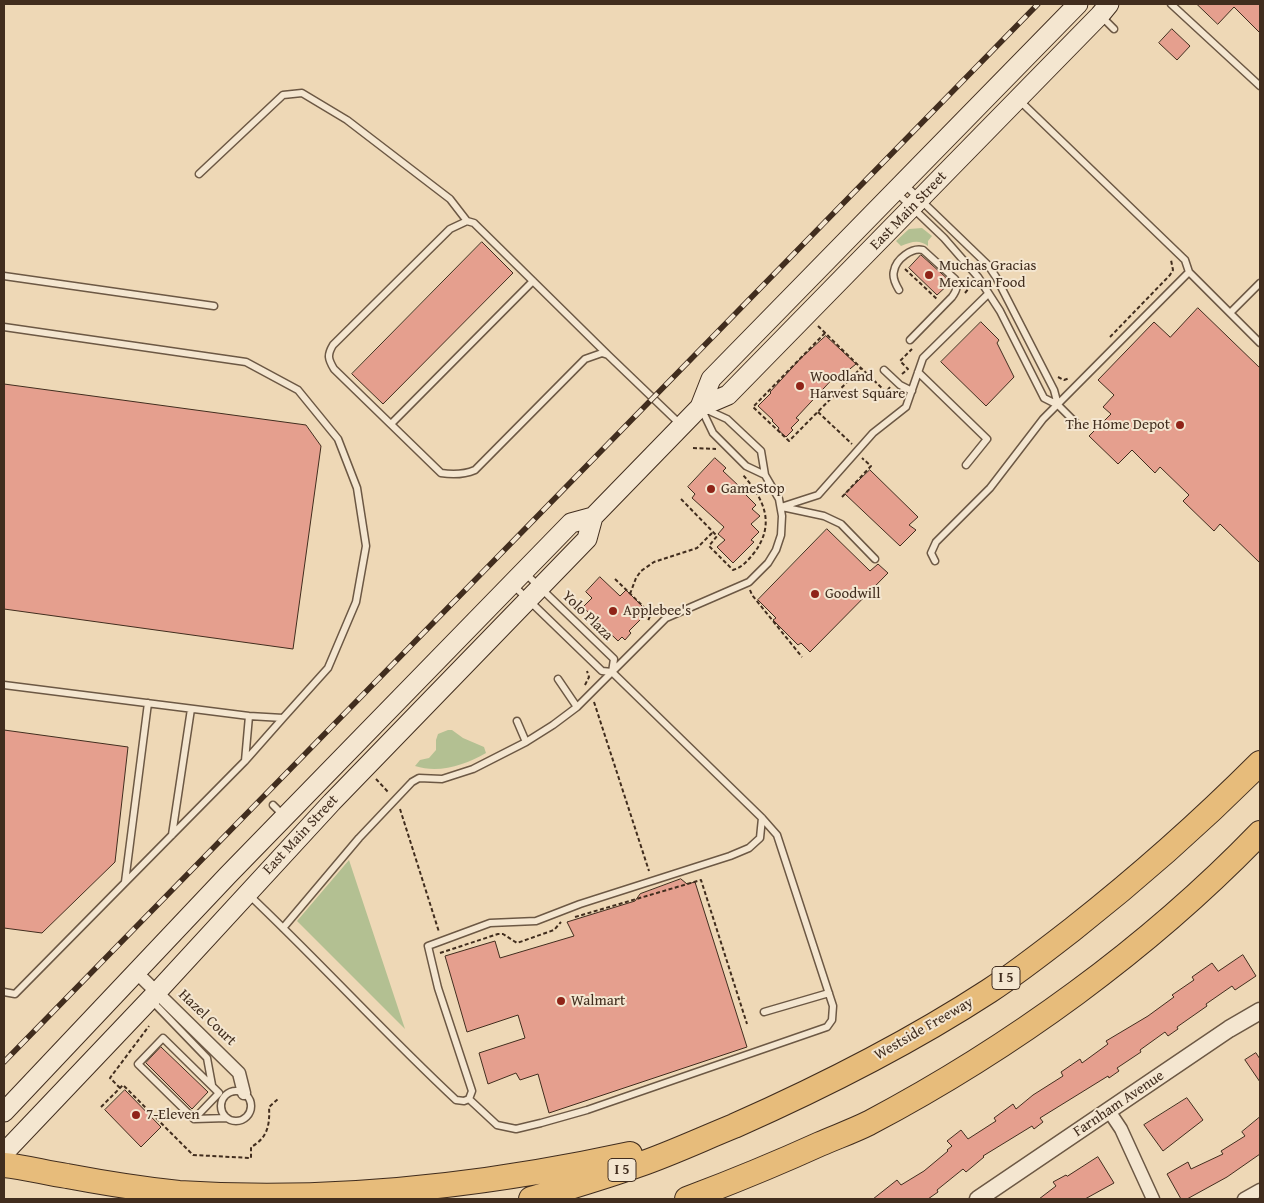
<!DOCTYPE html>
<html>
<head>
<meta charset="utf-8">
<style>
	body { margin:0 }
	#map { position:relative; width:1264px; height:1203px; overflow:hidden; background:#eed8b6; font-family:"Gentium Book Plus",serif }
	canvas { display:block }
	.frame { position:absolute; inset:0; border:5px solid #412d1e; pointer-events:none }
</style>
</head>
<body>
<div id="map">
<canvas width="1264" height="1203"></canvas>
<div class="frame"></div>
</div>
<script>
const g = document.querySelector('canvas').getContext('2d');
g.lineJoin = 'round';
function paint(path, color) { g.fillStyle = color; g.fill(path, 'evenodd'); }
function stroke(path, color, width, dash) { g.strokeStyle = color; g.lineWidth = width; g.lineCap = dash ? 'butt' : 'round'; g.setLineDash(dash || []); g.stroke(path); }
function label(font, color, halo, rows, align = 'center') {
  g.font = font + ' "Gentium Book Plus",serif'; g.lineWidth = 4; g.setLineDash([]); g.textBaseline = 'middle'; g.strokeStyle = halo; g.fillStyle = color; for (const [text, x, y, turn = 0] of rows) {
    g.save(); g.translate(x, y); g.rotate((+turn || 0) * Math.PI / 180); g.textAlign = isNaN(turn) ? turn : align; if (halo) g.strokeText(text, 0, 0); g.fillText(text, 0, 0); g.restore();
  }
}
paint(new Path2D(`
	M 922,228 L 932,236 L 928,241 L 928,246 C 918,239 912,242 901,246 L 896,241 L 909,229 Z
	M 448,730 L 452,730 L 463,738 L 484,747 L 486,753 C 465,765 439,774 415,766 L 420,760 L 429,758 L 436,750 L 436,740 L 438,734 Z
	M 349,860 L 405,1029 L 297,921 Z`), '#b3c092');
const building = new Path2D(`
	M 1197,4 L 1260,4 L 1260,33 L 1234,7 L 1218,24 Z
	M 1172,29 L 1190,46 L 1177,60 L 1159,43 Z
	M 482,242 L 513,273 L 383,404 L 352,374 Z
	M 921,255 L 951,282 L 937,295 L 909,268 Z
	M 1198,308 L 1260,368 L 1260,563 L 1220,524 L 1214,531 L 1183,501 L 1189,495 L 1160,467 L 1155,473 L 1132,450 L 1118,464 L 1089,436 L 1111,414 L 1103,407 L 1114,395 L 1098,380 L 1154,322 L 1170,337 Z
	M 981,322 L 999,340 L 997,343 L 1014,377 L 986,406 L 941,362 Z
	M 826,336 L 856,364 L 840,377 L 837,374 L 824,388 L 796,418 L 799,420 L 791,428 L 793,430 L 786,437 L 778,430 L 779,428 L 772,421 L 773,420 L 758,406 L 771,393 L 770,392 L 801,358 Z
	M 4,384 L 306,425 L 321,446 L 293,649 L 4,609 Z
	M 715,458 L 726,468 L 723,471 L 740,487 L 743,484 L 750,491 L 746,495 L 756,505 L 752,509 L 760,516 L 751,524 L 759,532 L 751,540 L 754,542 L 733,563 L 717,547 L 725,540 L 718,534 L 724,527 L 692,498 L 695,494 L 688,487 Z
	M 870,470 L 918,517 L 909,525 L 916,530 L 900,546 L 845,494 Z
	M 827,529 L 870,571 L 878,564 L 888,573 L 810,652 L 801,643 L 798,645 L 773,620 L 776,618 L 758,600 Z
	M 600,577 L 620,596 L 626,590 L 643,607 L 637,614 L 642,618 L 629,631 L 631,633 L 625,640 L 622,637 L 618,641 L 583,607 L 592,598 L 586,592 Z
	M 4,730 L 128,747 L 115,862 L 42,933 L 4,928 Z
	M 681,879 L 687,884 L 695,882 L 747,1047 L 549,1113 L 538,1074 L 520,1080 L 516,1073 L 488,1084 L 479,1053 L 525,1038 L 518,1015 L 467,1032 L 445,956 L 495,941 L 500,958 L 574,936 L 567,922 L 635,901 L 640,894 Z
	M 1243,955 L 1256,976 L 1235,990 L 1232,986 L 1206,1004 L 1207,1006 L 1177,1027 L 1178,1029 L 1168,1036 L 1165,1032 L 1140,1050 L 1141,1052 L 1117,1068 L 1119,1071 L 1109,1078 L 1108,1076 L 1040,1118 L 1043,1122 L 1034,1129 L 1032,1126 L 983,1156 L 984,1157 L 966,1172 L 963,1169 L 937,1190 L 938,1192 L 928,1199 L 873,1199 L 897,1180 L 901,1185 L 924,1171 L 948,1151 L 947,1150 L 952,1146 L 947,1141 L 961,1130 L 968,1139 L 996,1121 L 994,1118 L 1013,1104 L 1016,1109 L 1033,1095 L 1063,1076 L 1061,1072 L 1080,1059 L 1082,1063 L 1108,1044 L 1106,1041 L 1148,1016 L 1174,997 L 1172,995 L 1194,980 L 1192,977 L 1212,963 L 1218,971 Z
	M 161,1047 L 208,1092 L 192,1109 L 146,1063 Z
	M 1256,1053 L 1260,1059 L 1260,1082 L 1245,1060 Z
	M 125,1090 L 161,1127 L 141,1147 L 105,1110 Z
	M 1187,1098 L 1203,1120 L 1163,1151 L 1144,1125 Z
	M 1260,1117 L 1260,1154 L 1227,1177 L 1187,1199 L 1181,1199 L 1167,1174 L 1188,1162 L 1191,1169 L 1223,1154 L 1221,1151 L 1245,1136 L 1242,1132 Z
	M 1098,1157 L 1114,1183 L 1085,1199 L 1039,1199 L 1056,1186 L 1053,1182 L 1066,1175 L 1067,1176 Z`);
paint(building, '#e59f8e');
stroke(building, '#412d1e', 1);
const service = new Path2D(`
	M 1171,4 L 1260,86
	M 1101,16 L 1114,29
	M 1019,100 L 1185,260 L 1189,272 L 1260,343
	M 199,174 L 283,95 L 302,93 L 347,120 L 450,199 L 467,221
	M 904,184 L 988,265 L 996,277 L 1054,390 L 1058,405
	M 896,192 L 944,238 L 978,277 L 1000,311 L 1044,398 L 1058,405 L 1078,425
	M 4,276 L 214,306
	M 899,290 C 896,285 892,277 894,271 C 896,259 912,247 923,250 L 955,279 C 958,286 957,290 952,297 L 910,340
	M 1230,313 L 1260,283
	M 4,327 L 246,362 L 298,390 L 338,439 L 357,488 L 366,546 L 356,602 L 328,668 L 283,718
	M 608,355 L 474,223 L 467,221 L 450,229 L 333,345 C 327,355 328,359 334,369 L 441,473 C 453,475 463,475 475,470 L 585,359 L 602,353 L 608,355 L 681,425
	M 884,370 L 900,385 L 912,391
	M 918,372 L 987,439 L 966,465
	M 701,408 L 713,433 L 746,466 L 765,475
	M 391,424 L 533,281
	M 781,507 L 818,495 L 873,433 L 906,407 L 923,358 L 988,294
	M 782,507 L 824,516 L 841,524 L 875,559
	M 935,561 L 931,553 L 936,542 L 990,488 L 1043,419 L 1189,272
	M 525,573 L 614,659 L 612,672
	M 513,585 L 602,671 L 612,672
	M 558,679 L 577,707
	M 4,685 L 249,716 L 283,718 L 245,761 L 15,994 L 4,992
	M 517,721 L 526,742
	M 245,761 L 249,716
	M 273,805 L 284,816
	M 172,835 L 191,709
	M 125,882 L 148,703
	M 248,894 C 319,961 384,1033 456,1100 L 464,1101 L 469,1099 L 472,1091 L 438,988 L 428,946 L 490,923 L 536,921 L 580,904 L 730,856 L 749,848 L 760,838 L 762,818
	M 283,928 L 359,838 L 412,782 L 419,778 L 442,779 L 473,769 L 526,742 L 553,725 L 577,707 L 666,618 L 749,582 L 768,563 L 776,550 L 781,535 L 782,516 L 779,499 L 765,475 L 761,451 L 727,419 L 705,409
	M 151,1000 L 207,1058 L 212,1085
	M 764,1012 L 829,993
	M 163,1038 L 219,1093 L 194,1119 L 138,1064 Z
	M221 1106a15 15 0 1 1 30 0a15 15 0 1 1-30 0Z
	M 469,1099 L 497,1125 L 516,1129 L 541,1123 L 587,1110 L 827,1027 L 832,1020 L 833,1006 L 777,835 L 762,818 L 612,672
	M 194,1119 L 227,1118`);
const minor = new Path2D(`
	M 137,973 L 239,1073 L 244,1093
	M 1109,1111 L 1121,1129 L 1153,1199
	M 1244,1199 L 1260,1190`);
const tertiary = new Path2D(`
	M 978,1199 L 1229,1029 L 1260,1011`);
const secondary = new Path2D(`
	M 700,407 L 711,379 L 1078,4
	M 4,1112 L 228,875 L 571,523 L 593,517
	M 4,1153 L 157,992 L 332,802 L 587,539 L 593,517 L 700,407 L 728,395 L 1100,15 L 1109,4`);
const motorway = new Path2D(`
	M 4,1165 C 25,1167 46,1173 67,1176 C 104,1183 142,1189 179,1193 C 330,1203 483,1186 630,1154
	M 531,1199 C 566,1188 602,1178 638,1165 C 670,1154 702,1139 734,1126 C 822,1087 909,1043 989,991 C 1018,972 1046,950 1073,929 C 1139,877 1201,822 1260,763
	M 687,1199 C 732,1182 776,1164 820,1144 C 836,1137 853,1131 869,1123 C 1011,1048 1149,948 1260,833`);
stroke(service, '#6c5844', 9);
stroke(minor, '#6c5844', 15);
stroke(tertiary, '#6c5844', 19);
stroke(secondary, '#412d1e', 21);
stroke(motorway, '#412d1e', 26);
stroke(new Path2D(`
	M 905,269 L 938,300
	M 965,293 L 970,287
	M 818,326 L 861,368
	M 825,333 L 753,407 L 789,441 L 861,368 L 886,392 L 890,387
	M 1110,337 L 1170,275 L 1173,270 L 1171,260
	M 902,374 L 908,369 L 900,361 L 912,349
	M 1058,377 L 1064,380 L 1070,378
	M 818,412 L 852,444
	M 693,448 L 716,449
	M 842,497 L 871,466 L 862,458
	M 681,499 L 717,536 L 709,546 L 733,570 C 743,567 748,560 754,553 C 776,524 764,499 743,475
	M 615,579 L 649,612 L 650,616 L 648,621
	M 750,590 L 752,595 L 802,657
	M 630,594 L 636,578 L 641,571 L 654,562 L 697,548 L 713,532
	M 585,685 L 589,677 L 587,671
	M 594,702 L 649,871
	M 376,779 L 389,793
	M 400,809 L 439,932
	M 575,917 L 701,880 L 747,1024
	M 440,953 L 498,934 L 503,934 L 517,943 L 554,930 L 561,922
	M 120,1088 L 110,1078 L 149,1026
	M 101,1107 L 123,1085 L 193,1155 L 251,1158 L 251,1147 C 268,1138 270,1124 269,1107 L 278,1099`), '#412d1e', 2, [4, 2.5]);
stroke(service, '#f4e6d0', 6);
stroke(minor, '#f4e6d0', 12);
stroke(tertiary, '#f4e6d0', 16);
stroke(secondary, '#f4e6d0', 19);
stroke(motorway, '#e7bc7b', 24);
const rail = new Path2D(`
	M 4,1062 L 1038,4`);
stroke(rail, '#412d1e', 5.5);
stroke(rail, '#f4e6d0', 4, [11]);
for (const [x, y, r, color] of [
	[929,275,5,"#8f2418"],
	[800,386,5,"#8f2418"],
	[1180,425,5,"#8f2418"],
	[711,489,5,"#8f2418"],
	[815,594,5,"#8f2418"],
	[613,611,5,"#8f2418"],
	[561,1001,5,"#8f2418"],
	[136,1115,5,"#8f2418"]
]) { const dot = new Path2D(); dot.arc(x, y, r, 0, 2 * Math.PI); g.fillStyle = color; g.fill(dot); stroke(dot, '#f4e6d0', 2); }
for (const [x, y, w] of [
	[1006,978,28],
	[622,1170,28]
]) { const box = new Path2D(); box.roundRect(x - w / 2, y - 11.5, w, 23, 4); g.fillStyle = '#f4e6d0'; g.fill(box); stroke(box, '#412d1e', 1); }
label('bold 14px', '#412d1e', null, [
	["I 5",1006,978],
	["I 5",622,1170]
]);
label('15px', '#412d1e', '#f4e6d0', [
	["East Main Street",909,211,-46],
	["Yolo Plaza",587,616,44],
	["East Main Street",301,835,-47],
	["Hazel Court",207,1018,44],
	["Westside Freeway",924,1029,-30],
	["Farnham Avenue",1119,1104,-34]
]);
label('15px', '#412d1e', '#f4e6d0', [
	["Muchas Gracias",939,266],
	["Mexican Food",939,283],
	["Woodland",810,377],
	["Harvest Square",810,394],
	["The Home Depot",1170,425,"right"],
	["GameStop",721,489],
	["Goodwill",825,594],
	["Applebee's",623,611],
	["Walmart",571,1001],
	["7-Eleven",146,1115]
], 'left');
</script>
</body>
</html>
